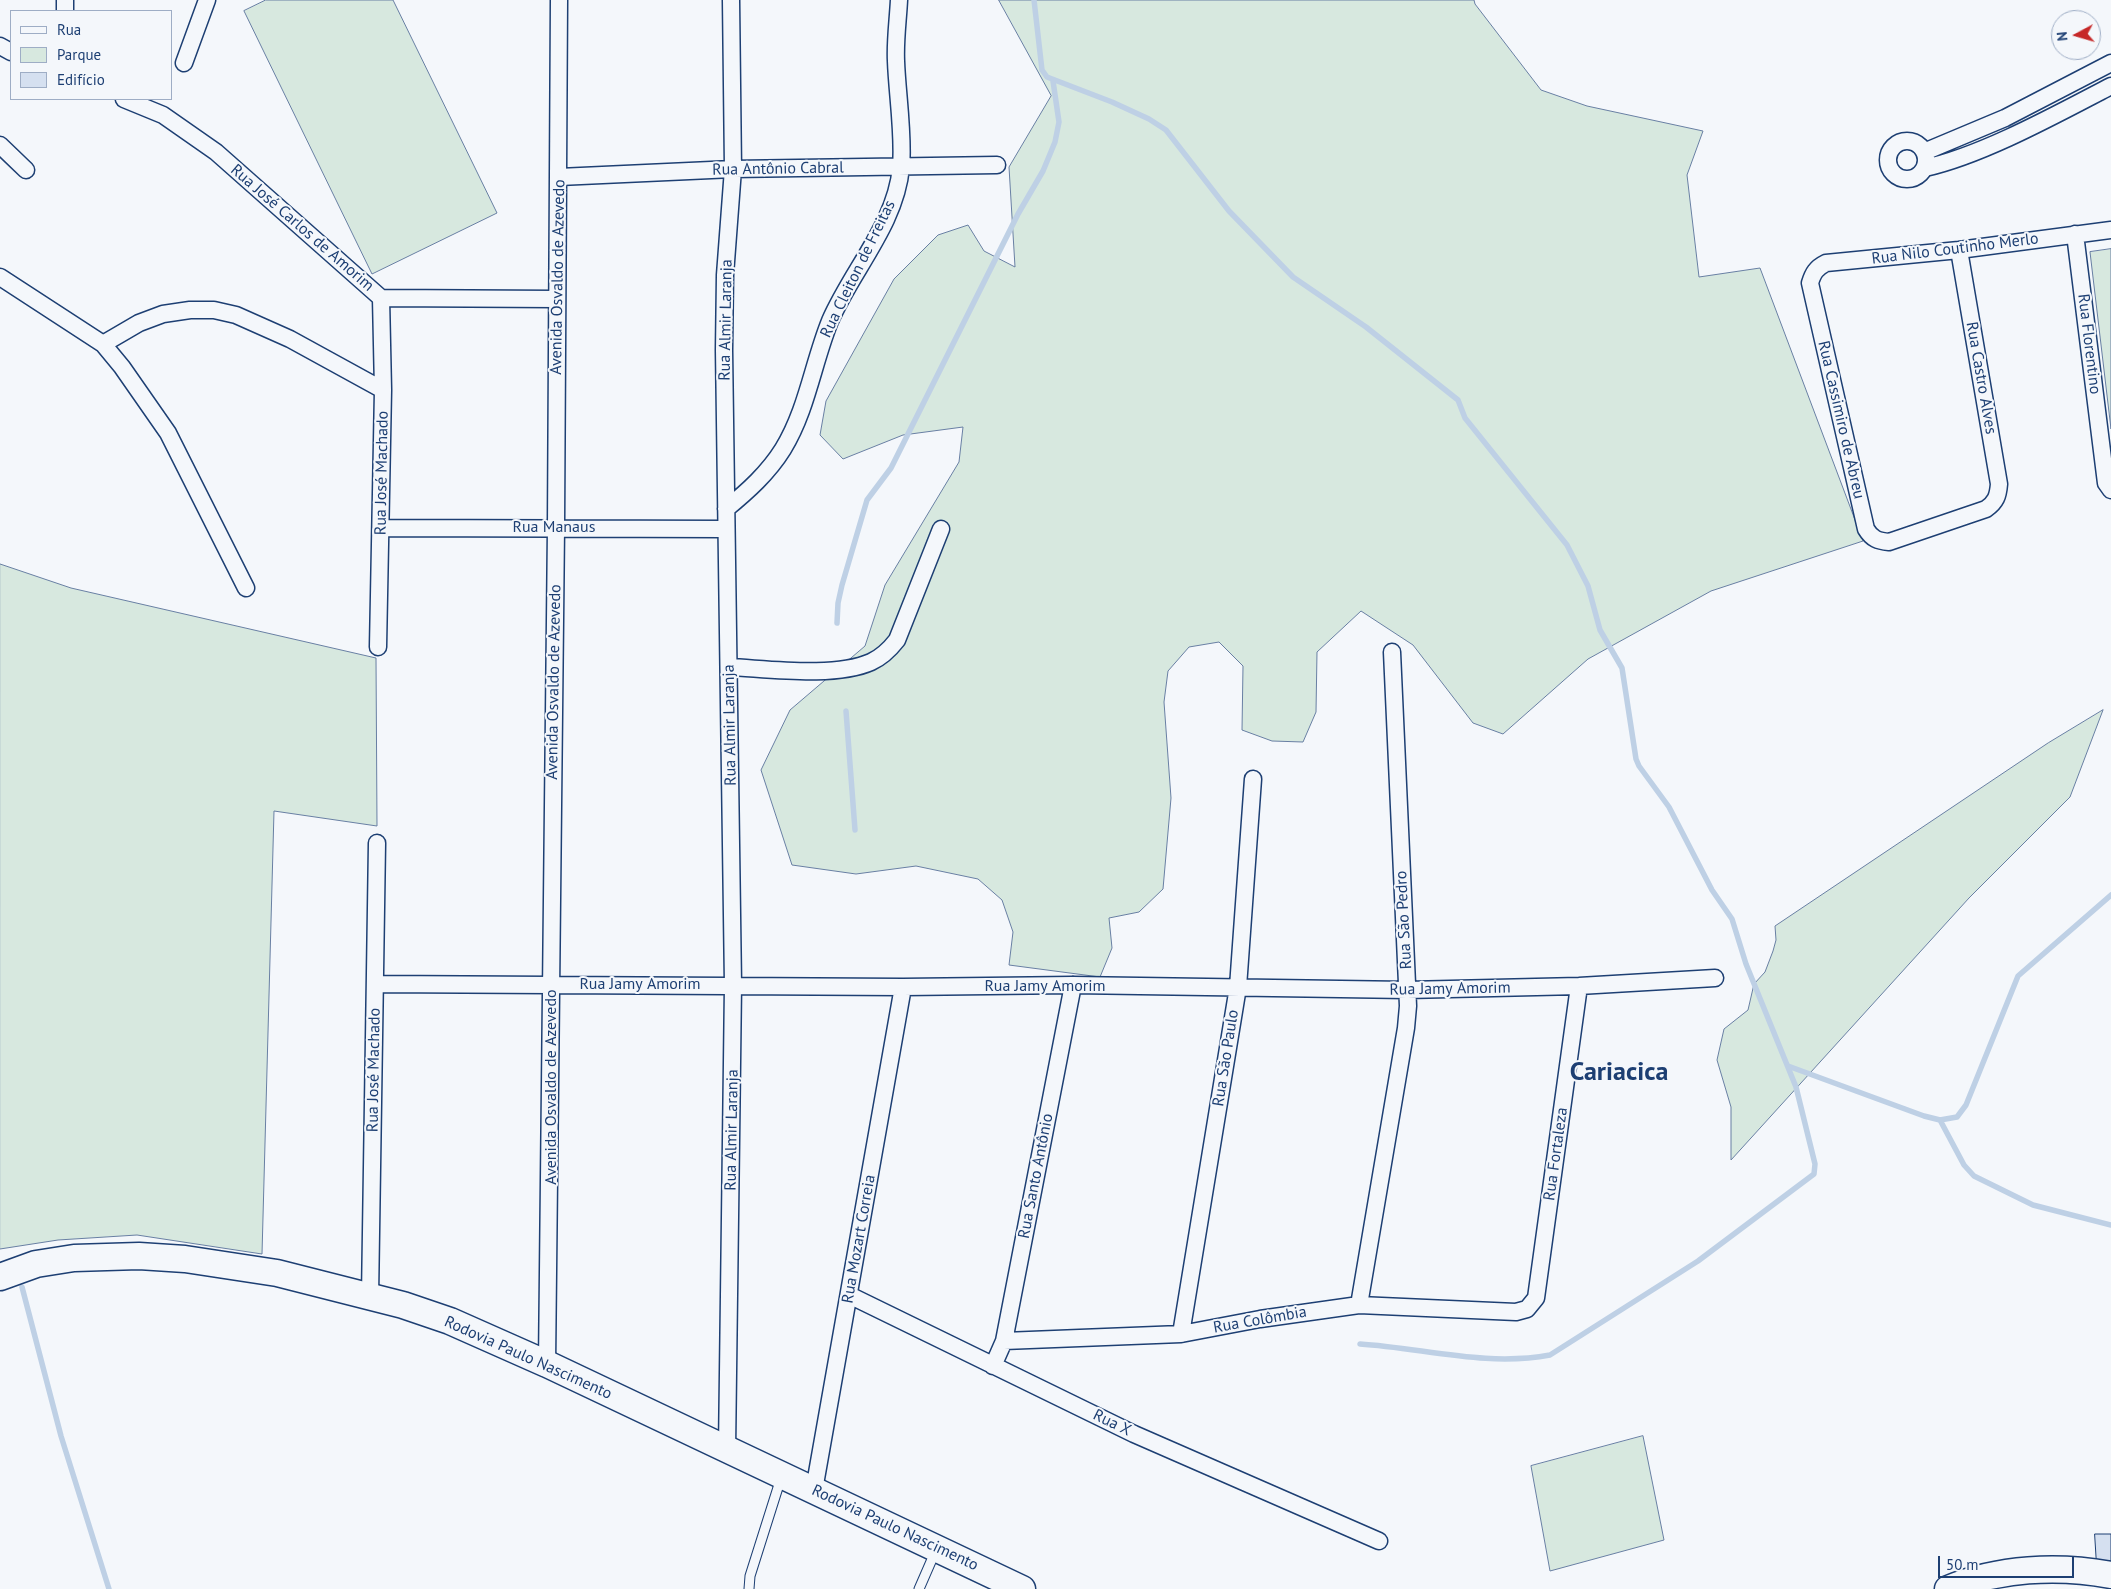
<!DOCTYPE html>
<html>
<head>
<meta charset="utf-8">
<style>
	body { margin:0 }
	#map { position:relative; width:2111px; height:1589px; overflow:hidden; background:#f4f7fb; font-family:"PT Sans",sans-serif }
	canvas { display:block }
	.legend { position:absolute; left:10px; top:10px; width:162px; height:90px; box-sizing:border-box; background:#f4f7fb; border:1px solid #9eadc5; margin:0; padding:6px 9px; list-style:none; font-size:15px; color:#1d3f73 }
	.legend li { display:flex; align-items:center; gap:10px; height:25px }
	.legend b { width:25px; border:1px solid #9eadc5 }
	.north { position:absolute; left:2051px; top:10px; width:50px; height:50px; box-sizing:border-box; background:#f4f7fb; border:1px solid #9eadc5; border-radius:50%; rotate:264deg; font-size:14px; font-weight:700; line-height:20px; text-align:center; color:#1d3f73 }
	.north::after { content:''; display:block; margin:auto; width:18px; height:22px; background:#c62828; clip-path:polygon(50% 0,100% 100%,50% 72%,0 100%) }
	.scale { position:absolute; left:1938px; top:1556px; width:136px; height:22px; box-sizing:border-box; border:2px solid #1d3f73; border-top:0; padding-left:6px; font-size:15px; line-height:18px; white-space:nowrap; color:#1d3f73; -webkit-text-stroke:4px #f4f7fb; paint-order:stroke }
</style>
</head>
<body>
<div id="map">
<canvas width="2111" height="1589"></canvas>
<ul class="legend">
<li><b style="height:6px;background:#f4f7fb"></b>Rua</li>
<li><b style="height:14px;background:#d7e8df"></b>Parque</li>
<li><b style="height:14px;background:#d5e0f0"></b>Edifício</li>
</ul>
<div class="north">N</div>
<div class="scale">50 m</div>
</div>
<script>
const g = document.querySelector('canvas').getContext('2d');
g.lineJoin = 'round';
function paint(path, color) { g.fillStyle = color; g.fill(path, 'evenodd'); }
function stroke(path, color, width, dash) { g.strokeStyle = color; g.lineWidth = width; g.lineCap = dash ? 'butt' : 'round'; g.setLineDash(dash || []); g.stroke(path); }
function label(font, color, halo, rows, align = 'center') {
  g.font = font + ' "PT Sans",sans-serif'; g.lineWidth = 4; g.setLineDash([]); g.textBaseline = 'middle'; g.strokeStyle = halo; g.fillStyle = color; for (const [text, x, y, turn = 0] of rows) {
    g.save(); g.translate(x, y); g.rotate((+turn || 0) * Math.PI / 180); g.textAlign = isNaN(turn) ? turn : align; if (halo) g.strokeText(text, 0, 0); g.fillText(text, 0, 0); g.restore();
  }
}
const green = new Path2D(`
	M 266,0 L 393,0 L 497,213 L 372,274 L 244,11 Z
	M 999,0 L 1474,0 L 1475,4 L 1541,90 L 1587,106 L 1703,131 L 1687,175 L 1699,277 L 1760,268 L 1863,541 L 1711,591 L 1588,659 L 1503,734 L 1473,723 L 1413,645 L 1361,611 L 1317,652 L 1316,712 L 1303,742 L 1272,741 L 1242,730 L 1243,666 L 1219,642 L 1189,647 L 1168,671 L 1164,702 L 1171,798 L 1163,889 L 1139,912 L 1109,918 L 1112,948 L 1100,977 L 1009,965 L 1013,932 L 1002,900 L 978,879 L 916,866 L 856,874 L 792,865 L 761,770 L 790,710 L 865,646 L 885,585 L 959,462 L 963,427 L 903,435 L 843,459 L 820,435 L 826,401 L 894,279 L 938,235 L 968,225 L 984,251 L 1015,267 L 1009,167 L 1051,96 Z
	M 2111,249 L 2111,429 L 2090,252 Z
	M 0,564 L 71,588 L 376,658 L 377,826 L 274,811 L 262,1254 L 137,1235 L 58,1240 L 0,1249 Z
	M 2103,710 L 2070,797 L 1969,898 L 1731,1160 L 1731,1107 L 1717,1060 L 1724,1029 L 1748,1010 L 1754,984 L 1765,972 L 1773,951 L 1776,940 L 1775,926 L 2048,743 Z
	M 1643,1436 L 1664,1540 L 1550,1571 L 1531,1466 Z`);
paint(green, '#d7e8df');
stroke(green, '#687fa3', 1);
stroke(new Path2D(`
	M 1034,0 L 1042,70 L 1047,77 L 1112,102 L 1149,119 L 1166,130 L 1229,211 L 1293,277 L 1366,327 L 1458,400 L 1465,418 L 1567,545 L 1588,586 L 1600,630 L 1622,668 L 1636,759 L 1639,766 L 1669,807 L 1712,890 L 1732,919 L 1746,964 L 1796,1087 L 1815,1164 L 1814,1174 L 1698,1261 L 1550,1355 C 1486,1367 1423,1348 1360,1344
	M 837,623 L 838,603 L 842,585 L 867,500 L 891,468 L 1018,214 L 1043,171 L 1055,142 L 1059,122 L 1053,81
	M 846,711 L 855,830
	M 1788,1066 L 1924,1116 L 1940,1120 L 1957,1117 L 1966,1105 L 2018,976 L 2111,895
	M 1940,1120 L 1964,1165 L 1974,1176 L 2033,1205 L 2111,1225
	M 22,1287 L 61,1436 L 109,1589`), '#bed0e5', 5.5);
const building = new Path2D(`
	M 2095,1534 L 2111,1534 L 2111,1566 L 2097,1566 Z`);
paint(building, '#d5e0f0');
stroke(building, '#1d3f73', 1);
const lane = new Path2D(`
	M 749,1589 L 750,1576 L 781,1478
	M 919,1589 L 936,1550`);
const street = new Path2D(`
	M 65,10 L 65,0
	M 0,46 L 11,52
	M 184,63 L 207,0
	M 124,99 L 163,115 L 216,152 L 381,298 L 557,299
	M1888 160a19 19 0 1 1 38 0a19 19 0 1 1-38 0Z
	M 0,145 L 26,170
	M 1924,152 L 2005,118 L 2111,63
	M 1925,168 C 1983,155 2057,114 2111,86
	M 559,177 L 733,169 L 997,165
	M 2075,234 L 2106,483 L 2111,490
	M 1959,250 L 1999,484 C 1998,496 1996,502 1986,509 L 1889,542 C 1878,541 1872,539 1866,529 L 1810,283 C 1813,273 1816,268 1826,263 L 1959,250 L 2111,230
	M 0,277 L 103,344 L 122,367 L 168,433 L 246,588
	M 103,344 L 139,323 L 163,314 L 190,310 L 214,310 L 236,315 L 290,339 L 383,390
	M 726,509 C 748,491 768,473 783,449 C 807,410 813,363 830,321 C 852,270 896,224 901,167 C 904,136 897,92 896,61 C 895,41 898,20 899,0
	M 381,528 L 726,529
	M 378,647 L 383,390 L 381,298
	M 729,667 C 770,669 835,678 871,662 C 882,657 890,649 897,640 L 941,529
	M 376,984 L 903,987 L 1073,985 L 1407,990 L 1579,986 L 1715,978
	M 849,1295 L 1134,1434 L 1379,1541
	M 370,1297 L 377,843
	M 1359,1305 L 1406,1028 L 1408,1006 L 1392,652
	M 1181,1334 L 1238,987 L 1253,779
	M 1004,1341 L 1181,1334 L 1260,1319 L 1359,1305 L 1516,1312 L 1527,1309 L 1536,1298 L 1579,986
	M 547,1364 L 556,527 L 559,0
	M 993,1366 L 1004,1341 L 1073,985
	M 727,1450 L 733,985 L 724,350 L 725,275 L 733,169 L 731,0
	M 814,1490 L 903,987`);
const primary = new Path2D(`
	M 0,1277 L 36,1264 L 74,1258 L 139,1256 L 185,1259 L 277,1273 L 403,1305 L 450,1321 L 547,1364 L 1022,1589
	M 1948,1589 C 1998,1568 2058,1565 2111,1575`);
stroke(lane, '#1d3f73', 11);
stroke(street, '#1d3f73', 19);
stroke(primary, '#1d3f73', 29);
stroke(lane, '#f4f7fb', 9);
stroke(street, '#f4f7fb', 16);
stroke(primary, '#f4f7fb', 26);
label('16px', '#1d3f73', '#f4f7fb', [
	["Rua Antônio Cabral",778,169,-1],
	["Rua José Carlos de Amorim",302,228,41],
	["Rua Nilo Coutinho Merlo",1955,249,-7],
	["Rua Cleiton de Freitas",858,269,-64],
	["Avenida Osvaldo de Azevedo",558,277,-89],
	["Rua Almir Laranja",726,320,-89],
	["Rua Florentino",2089,344,83],
	["Rua Castro Alves",1981,378,80],
	["Rua Cassimiro de Abreu",1841,420,77],
	["Rua José Machado",382,473,-89],
	["Rua Manaus",554,527],
	["Avenida Osvaldo de Azevedo",554,682,-89],
	["Rua Almir Laranja",730,725,-91],
	["Rua São Pedro",1404,920,-93],
	["Rua Jamy Amorim",640,984],
	["Rua Jamy Amorim",1045,986],
	["Rua Jamy Amorim",1450,989,-1],
	["Rua São Paulo",1226,1058,-81],
	["Rua José Machado",374,1070,-89],
	["Avenida Osvaldo de Azevedo",551,1087,-90],
	["Rua Almir Laranja",732,1130,-89],
	["Rua Fortaleza",1556,1154,-82],
	["Rua Santo Antônio",1036,1176,-79],
	["Rua Mozart Correia",859,1239,-80],
	["Rua Colômbia",1260,1320,-10],
	["Rodovia Paulo Nascimento",528,1358,24],
	["Rua X",1112,1423,26],
	["Rodovia Paulo Nascimento",895,1528,25]
]);
label('bold 26px', '#1d3f73', '#f4f7fb', [
	["Cariacica",1619,1073]
]);
</script>
</body>
</html>
